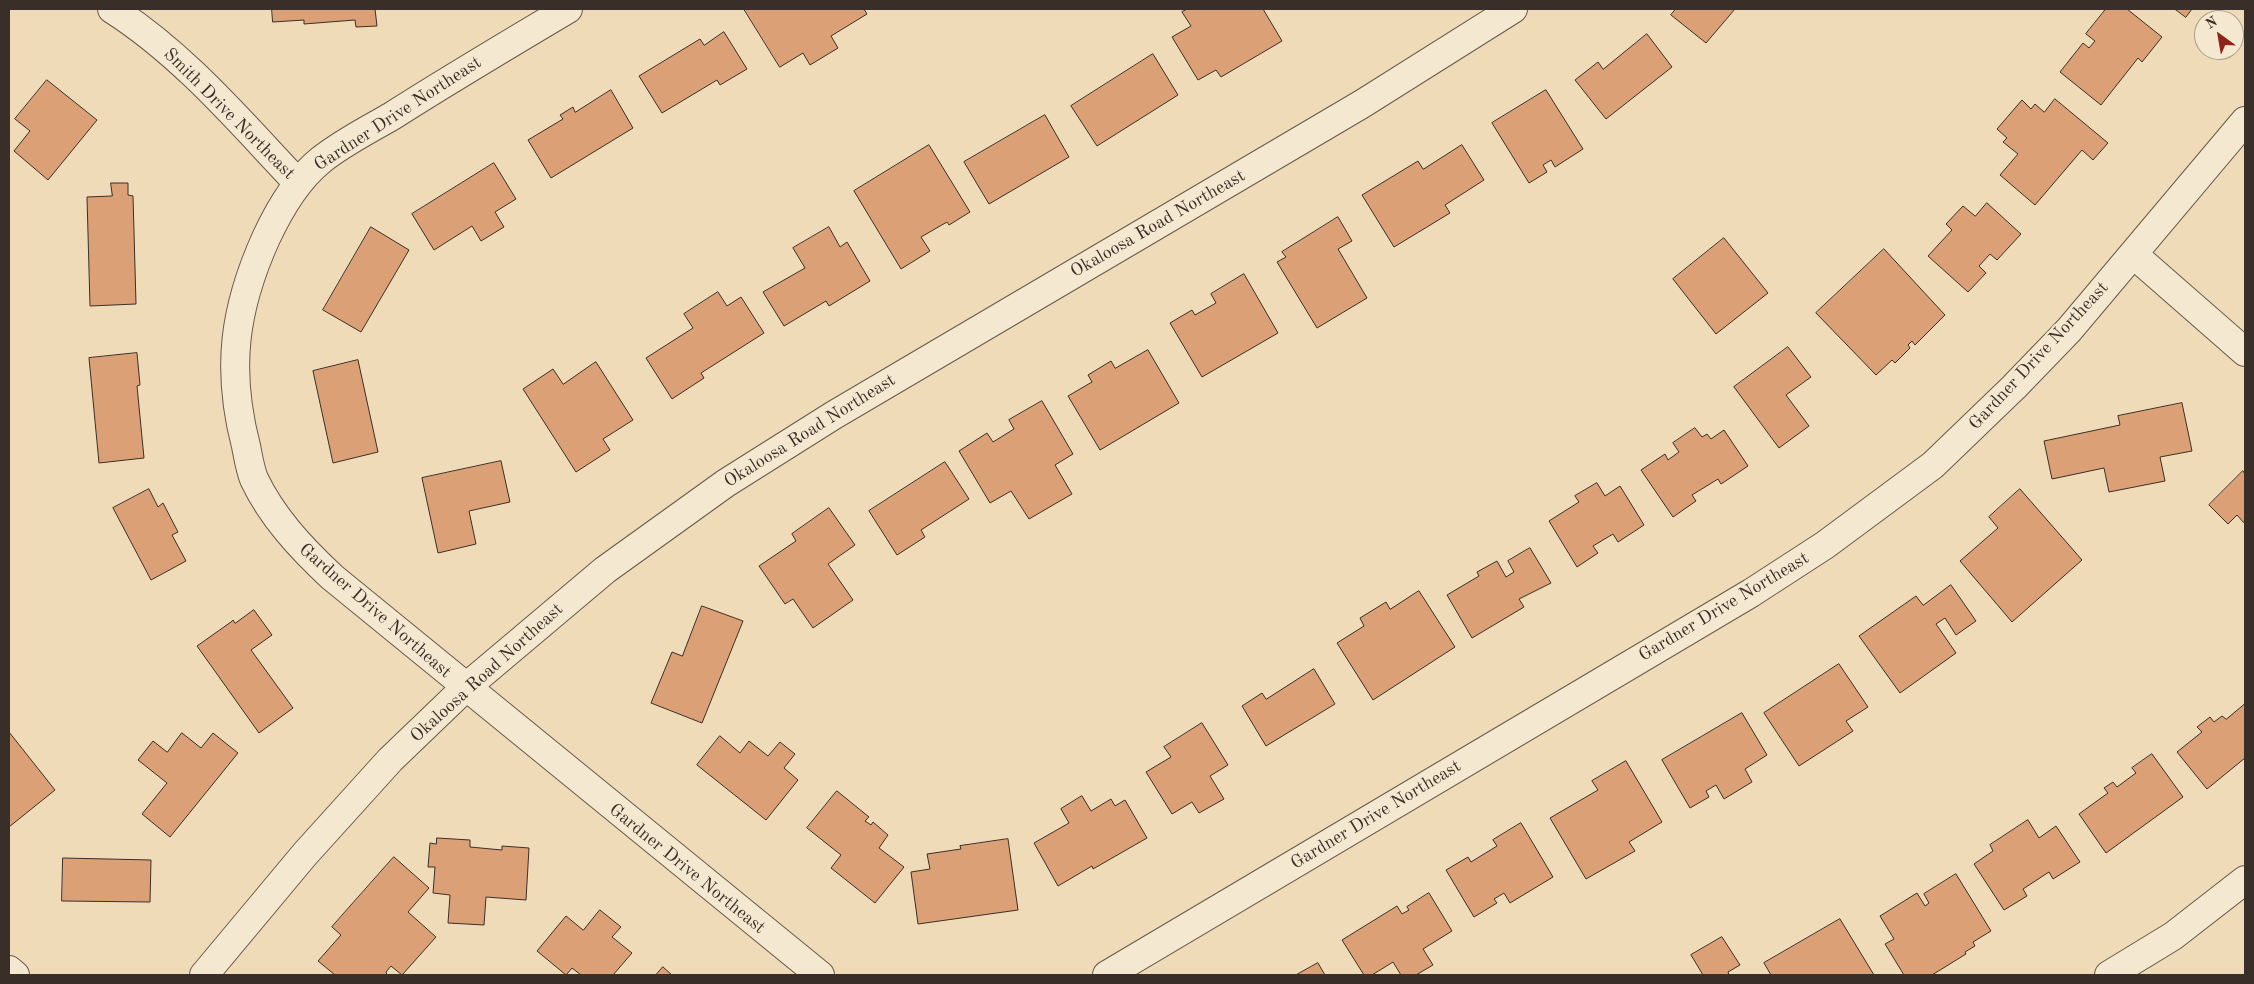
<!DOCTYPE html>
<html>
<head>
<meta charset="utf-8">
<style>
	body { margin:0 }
	#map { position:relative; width:2254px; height:984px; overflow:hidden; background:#efdbb7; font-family:"Old Standard TT",serif }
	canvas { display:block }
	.frame { position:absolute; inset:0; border:10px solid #3a2f28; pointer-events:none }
	.north { position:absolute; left:2194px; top:10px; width:50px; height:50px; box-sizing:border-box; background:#f5e8d0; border:1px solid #aa9e8d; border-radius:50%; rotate:328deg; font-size:14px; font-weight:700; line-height:20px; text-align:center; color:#3a2f28 }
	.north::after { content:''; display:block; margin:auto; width:18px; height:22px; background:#8f2418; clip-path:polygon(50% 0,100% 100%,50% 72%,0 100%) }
</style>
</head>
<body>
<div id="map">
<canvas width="2254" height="984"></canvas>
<div class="frame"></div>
<div class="north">N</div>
</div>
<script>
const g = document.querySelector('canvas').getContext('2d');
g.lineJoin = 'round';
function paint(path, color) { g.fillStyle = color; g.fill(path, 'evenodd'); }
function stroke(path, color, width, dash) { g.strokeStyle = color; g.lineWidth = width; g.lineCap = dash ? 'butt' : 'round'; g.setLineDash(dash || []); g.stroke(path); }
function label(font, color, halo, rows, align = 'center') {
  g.font = font + ' "Old Standard TT",serif'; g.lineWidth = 4.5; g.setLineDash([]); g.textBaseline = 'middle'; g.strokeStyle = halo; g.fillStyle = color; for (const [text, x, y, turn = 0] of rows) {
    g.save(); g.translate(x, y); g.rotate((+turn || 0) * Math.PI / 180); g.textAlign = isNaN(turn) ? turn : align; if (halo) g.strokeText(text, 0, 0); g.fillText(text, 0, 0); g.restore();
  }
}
const building = new Path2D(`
	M 272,9 L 375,9 L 377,26 L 356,27 L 355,20 L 304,24 L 304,20 L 273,22 Z
	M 744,9 L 864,9 L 867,14 L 831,36 L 838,48 L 810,65 L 803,53 L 780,67 Z
	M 1188,9 L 1263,9 L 1282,41 L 1221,77 L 1216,70 L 1198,80 L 1172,37 L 1191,26 L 1182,12 Z
	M 1676,9 L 1735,9 L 1706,43 L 1671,15 Z
	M 2106,9 L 2127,9 L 2162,37 L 2142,62 L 2138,58 L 2101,105 L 2060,72 L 2083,43 L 2089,48 L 2095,41 L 2086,34 Z
	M 2175,9 L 2192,9 L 2186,17 Z
	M 724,32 L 747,69 L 720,85 L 717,80 L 662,113 L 639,76 L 700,39 L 704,45 Z
	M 1647,34 L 1672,67 L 1606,119 L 1575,80 L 1598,62 L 1603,69 Z
	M 1153,54 L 1178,95 L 1097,146 L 1071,106 Z
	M 47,80 L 97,120 L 48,180 L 14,151 L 30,131 L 15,119 Z
	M 611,90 L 633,128 L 551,178 L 528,140 L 563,119 L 560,115 L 573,107 L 575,112 Z
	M 1546,90 L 1583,149 L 1555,167 L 1551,160 L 1543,165 L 1547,172 L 1529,183 L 1492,123 Z
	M 2055,99 L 2108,143 L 2093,160 L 2082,150 L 2035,205 L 2000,175 L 2018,154 L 2003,142 L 2007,138 L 1997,129 L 2022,100 L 2031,109 L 2035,104 L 2044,112 Z
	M 1045,115 L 1069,157 L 989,204 L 964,162 Z
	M 929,145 L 970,212 L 949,225 L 947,222 L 921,237 L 930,251 L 901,269 L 854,191 Z
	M 1462,145 L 1484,180 L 1445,205 L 1450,213 L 1394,247 L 1362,195 L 1418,161 L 1423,169 Z
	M 494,163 L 516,199 L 495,212 L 504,227 L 481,241 L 472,226 L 434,250 L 412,214 Z
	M 111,183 L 128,183 L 128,195 L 133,196 L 136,304 L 90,306 L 87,197 L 112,196 Z
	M 1987,203 L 2021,234 L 1997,260 L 1990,254 L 1979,266 L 1986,273 L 1968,292 L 1928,256 L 1952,230 L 1946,224 L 1963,206 L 1975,216 Z
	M 1338,217 L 1352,241 L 1338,249 L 1367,298 L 1317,328 L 1277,262 L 1286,257 L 1282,252 Z
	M 371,227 L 409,250 L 361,332 L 323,310 Z
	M 829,227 L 840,247 L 847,242 L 870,281 L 829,306 L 826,301 L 784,326 L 763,292 L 805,268 L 793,248 Z
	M 1724,238 L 1768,293 L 1716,334 L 1673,279 Z
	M 1884,249 L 1945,315 L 1915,345 L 1912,341 L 1908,345 L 1910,348 L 1895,363 L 1892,360 L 1876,375 L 1816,313 Z
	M 1244,274 L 1278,333 L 1202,377 L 1170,323 L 1192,310 L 1195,315 L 1216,303 L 1211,294 Z
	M 718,292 L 727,306 L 741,297 L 764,333 L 701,373 L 704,378 L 672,399 L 646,358 L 693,328 L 684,314 Z
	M 1788,347 L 1811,377 L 1786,395 L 1809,426 L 1779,448 L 1734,387 Z
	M 1148,350 L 1179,403 L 1100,450 L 1068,396 L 1092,382 L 1088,375 L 1111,361 L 1115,368 Z
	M 137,353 L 140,385 L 137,386 L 144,458 L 99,463 L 89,358 Z
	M 358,360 L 378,452 L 333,463 L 313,371 Z
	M 596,362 L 633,420 L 603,439 L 610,450 L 576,472 L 523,389 L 553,369 L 563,384 Z
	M 1042,401 L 1073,454 L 1055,465 L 1072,494 L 1029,519 L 1011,491 L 990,503 L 959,451 L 987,433 L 993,442 L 1014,429 L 1009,420 Z
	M 2182,403 L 2192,451 L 2160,457 L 2165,481 L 2109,492 L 2104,468 L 2052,479 L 2044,441 L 2120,425 L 2118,416 Z
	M 1695,428 L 1702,437 L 1707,434 L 1711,439 L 1724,430 L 1748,466 L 1721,484 L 1718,479 L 1692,495 L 1696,501 L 1673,517 L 1641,470 L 1665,454 L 1668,460 L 1679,452 L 1673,443 Z
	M 501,461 L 510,502 L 469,511 L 476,544 L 438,553 L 422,478 Z
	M 945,462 L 969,499 L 921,530 L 925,537 L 897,555 L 869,511 Z
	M 2243,471 L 2245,474 L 2245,524 L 2237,515 L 2228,524 L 2209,505 Z
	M 1597,483 L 1605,496 L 1620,486 L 1644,525 L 1618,542 L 1613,534 L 1593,546 L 1598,553 L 1577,567 L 1549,521 L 1579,502 L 1575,496 Z
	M 149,489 L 158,507 L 163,503 L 178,532 L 172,535 L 186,561 L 151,580 L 113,508 Z
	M 2020,489 L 2082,560 L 2012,622 L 1960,561 L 1998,528 L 1989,517 Z
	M 829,508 L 855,545 L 828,564 L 853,600 L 813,628 L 793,599 L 785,604 L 759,566 L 796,541 L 792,534 Z
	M 1530,548 L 1551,583 L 1519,599 L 1524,607 L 1472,638 L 1447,595 L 1479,576 L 1477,572 L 1497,561 L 1506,577 L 1514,572 L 1508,561 Z
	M 1951,585 L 1976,621 L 1956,635 L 1945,618 L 1936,624 L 1956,653 L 1900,693 L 1859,636 L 1916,596 L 1923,605 Z
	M 1419,591 L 1455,647 L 1373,700 L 1337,643 L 1364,626 L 1360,618 L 1386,602 L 1390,609 Z
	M 702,606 L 743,621 L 702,723 L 651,703 L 672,652 L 682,656 Z
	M 254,610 L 272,635 L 251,650 L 293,708 L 259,733 L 197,646 L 231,622 L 233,620 L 235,623 Z
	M 1839,664 L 1868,707 L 1846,721 L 1853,731 L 1799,766 L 1764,713 Z
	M 1314,669 L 1335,704 L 1266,746 L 1242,706 L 1262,693 L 1266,699 Z
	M 2245,704 L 2245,758 L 2207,789 L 2177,752 L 2202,732 L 2197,727 L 2210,717 L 2214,722 L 2222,716 L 2226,719 Z
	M 1742,713 L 1767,755 L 1745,769 L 1752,782 L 1724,799 L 1716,785 L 1706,791 L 1709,797 L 1690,808 L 1662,760 Z
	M 1202,723 L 1228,765 L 1210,776 L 1224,799 L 1199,813 L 1192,802 L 1172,814 L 1146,772 L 1171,757 L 1164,747 Z
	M 9,732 L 55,790 L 9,827 Z
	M 182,733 L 201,748 L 213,733 L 238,753 L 170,837 L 142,814 L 167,783 L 138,760 L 153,741 L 167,752 Z
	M 720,736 L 740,753 L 749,741 L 768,756 L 780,742 L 795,754 L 784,768 L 798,780 L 766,820 L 697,765 Z
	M 2152,754 L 2183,797 L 2106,853 L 2079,814 L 2108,793 L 2104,788 L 2113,782 L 2117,787 L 2136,773 L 2132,768 Z
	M 1626,761 L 1662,822 L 1629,842 L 1635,851 L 1586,879 L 1550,818 L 1598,790 L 1592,781 Z
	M 837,791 L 869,817 L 865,821 L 871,825 L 873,822 L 888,835 L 879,848 L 904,867 L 875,903 L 831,868 L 841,855 L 807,828 Z
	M 1082,796 L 1091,811 L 1111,799 L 1115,806 L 1125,800 L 1147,838 L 1093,869 L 1092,866 L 1058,886 L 1034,843 L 1069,823 L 1061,809 Z
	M 2028,820 L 2039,838 L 2056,826 L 2080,862 L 2053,879 L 2049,872 L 2023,889 L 2027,896 L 2004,910 L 1974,864 L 1993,851 L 1990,845 Z
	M 1521,823 L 1553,877 L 1510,903 L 1504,893 L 1494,899 L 1497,903 L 1474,917 L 1446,870 L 1468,857 L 1471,862 L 1497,846 L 1493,840 Z
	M 437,838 L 470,840 L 470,847 L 502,850 L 502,846 L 529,848 L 526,900 L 486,897 L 484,925 L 448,923 L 450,895 L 433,893 L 435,867 L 428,867 L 430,843 L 436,844 Z
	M 1008,839 L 1018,910 L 918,924 L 911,872 L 930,869 L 927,854 L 961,849 L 960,846 Z
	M 394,857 L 429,888 L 408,912 L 436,937 L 402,975 L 391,966 L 386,972 L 387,975 L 335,975 L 318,961 L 341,935 L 332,927 Z
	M 63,858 L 151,860 L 150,902 L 62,901 Z
	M 1956,874 L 1991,931 L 1973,942 L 1975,946 L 1965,952 L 1966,954 L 1932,975 L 1904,975 L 1885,944 L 1894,939 L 1880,916 L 1917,893 L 1925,906 L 1929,903 L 1924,894 Z
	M 1429,893 L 1452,931 L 1423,949 L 1433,965 L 1416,975 L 1401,975 L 1393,962 L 1372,975 L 1364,975 L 1342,940 L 1397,906 L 1402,914 L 1409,910 L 1407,907 Z
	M 600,910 L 621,927 L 612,937 L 632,953 L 613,975 L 581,975 L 572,968 L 566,975 L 537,951 L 566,916 L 583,930 Z
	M 1840,919 L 1874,975 L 1771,975 L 1764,963 Z
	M 1722,937 L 1740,965 L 1728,972 L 1729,975 L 1703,975 L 1691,955 Z
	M 1318,963 L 1325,975 L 1296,975 Z
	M 663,967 L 672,975 L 656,975 Z`);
paint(building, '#dca076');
stroke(building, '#3a2f28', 1);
const minor = new Path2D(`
	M 112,9 C 184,55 240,122 298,183
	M 568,9 C 509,44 450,79 392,116 C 368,130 342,143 321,160 C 296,180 279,210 266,238 C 234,309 226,369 246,446 C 248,456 250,469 254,479 C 272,517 301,548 332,577 L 820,975
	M 2133,254 L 2245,352
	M 9,970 L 15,975
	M 204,975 L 305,854 L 390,760 L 465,688 L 605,570 L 726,483 L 834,415 L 1362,104 L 1513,9
	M 1107,975 L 1751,593 L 1825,545 L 1933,465 L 2014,387 L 2069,330 L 2245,121
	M 2109,975 L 2173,936 L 2245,880`);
stroke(minor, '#675a4c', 30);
stroke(minor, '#f5e8d0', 28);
label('18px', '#3a2f28', '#f5e8d0', [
	["Smith Drive Northeast",229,114,45],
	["Gardner Drive Northeast",398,114,-33],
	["Okaloosa Road Northeast",1158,224,-30],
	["Gardner Drive Northeast",2039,356,-47],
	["Okaloosa Road Northeast",810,431,-32],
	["Gardner Drive Northeast",1724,607,-31],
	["Gardner Drive Northeast",375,611,41],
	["Okaloosa Road Northeast",487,673,-42],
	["Gardner Drive Northeast",1376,815,-31],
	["Gardner Drive Northeast",687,869,39]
]);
</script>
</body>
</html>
